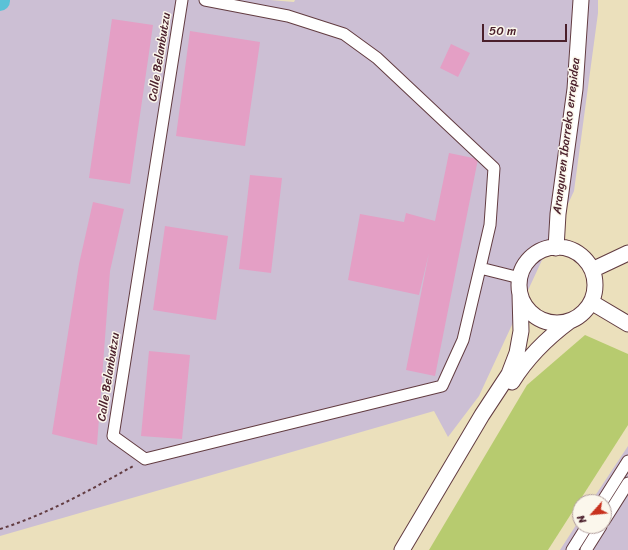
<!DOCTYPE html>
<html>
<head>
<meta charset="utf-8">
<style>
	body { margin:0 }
	#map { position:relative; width:628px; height:550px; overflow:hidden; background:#ebe0bc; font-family:Sriracha,sans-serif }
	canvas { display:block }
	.north { position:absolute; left:572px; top:494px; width:40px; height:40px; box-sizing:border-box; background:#fbf7ec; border:1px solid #b4a19f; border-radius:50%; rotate:243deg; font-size:11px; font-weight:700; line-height:16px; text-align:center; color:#4a1f2b }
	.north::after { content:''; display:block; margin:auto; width:14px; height:18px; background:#c8321e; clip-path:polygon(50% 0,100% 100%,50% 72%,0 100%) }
	.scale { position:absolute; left:482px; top:24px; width:85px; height:18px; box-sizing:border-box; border:2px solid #4a1f2b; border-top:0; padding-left:5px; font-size:12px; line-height:14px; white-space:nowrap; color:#4a1f2b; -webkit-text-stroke:3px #fbf7ec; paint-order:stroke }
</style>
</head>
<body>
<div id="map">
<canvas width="628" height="550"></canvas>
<div class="north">N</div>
<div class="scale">50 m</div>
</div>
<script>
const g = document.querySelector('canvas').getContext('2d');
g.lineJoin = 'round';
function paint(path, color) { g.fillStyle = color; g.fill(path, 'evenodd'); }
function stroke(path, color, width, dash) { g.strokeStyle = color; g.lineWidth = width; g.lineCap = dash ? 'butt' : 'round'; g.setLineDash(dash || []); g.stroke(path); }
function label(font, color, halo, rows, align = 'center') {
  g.font = font + ' Sriracha,sans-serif'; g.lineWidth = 3; g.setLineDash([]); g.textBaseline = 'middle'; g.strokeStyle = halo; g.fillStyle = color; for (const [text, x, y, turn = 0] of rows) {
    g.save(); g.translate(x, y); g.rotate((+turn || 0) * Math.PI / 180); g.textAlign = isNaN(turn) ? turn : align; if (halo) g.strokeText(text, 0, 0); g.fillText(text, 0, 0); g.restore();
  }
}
paint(new Path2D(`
	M 0,0 L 270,0 L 294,2 L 295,0 L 598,0 L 598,13 L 574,191 L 479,396 L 448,437 L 434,411 L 0,536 Z
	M 628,446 L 628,550 L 560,550 L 580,519 L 580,526 L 604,526 L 604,502 L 591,502 Z`), '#ccbfd4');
paint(new Path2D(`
	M 585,335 L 628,354 L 628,425 L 548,550 L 429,550 L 527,385 Z`), '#b7cb6f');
stroke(new Path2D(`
	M 0,1 L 0,0`), '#5ac2d7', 20);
paint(new Path2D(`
	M 112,19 L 153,25 L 130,184 L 89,178 Z
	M 190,31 L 260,42 L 245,146 L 176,136 Z
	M 451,44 L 470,53 L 458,77 L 440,68 Z
	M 449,153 L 478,159 L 435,376 L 406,370 L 429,253 L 419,295 L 348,280 L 360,214 L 404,222 L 406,213 L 435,221 Z
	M 250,175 L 282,178 L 271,273 L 239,269 Z
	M 93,202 L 124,209 L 110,271 L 97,445 L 52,434 L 79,264 Z
	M 165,226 L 228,236 L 216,320 L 153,310 Z
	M 149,351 L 190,355 L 182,439 L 141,436 Z`), '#e49fc5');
const street = new Path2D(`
	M 182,0 L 113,436 L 145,459 L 442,386 L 463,340 L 480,268
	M 205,0 L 288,16 L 344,34 L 377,58 L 494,168 L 490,225 L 480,268 L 520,278
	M 602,502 L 628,461
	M 604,521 L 628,483
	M 572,550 L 587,526
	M 586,550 L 601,526`);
const secondary = new Path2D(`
	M519 285a38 38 0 1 1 76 0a38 38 0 1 1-76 0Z
	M 556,248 L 558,214 L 575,89 L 581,0
	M 592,270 L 628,253
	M 591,302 L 628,324
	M 512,382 C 527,358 547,338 570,321
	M 402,550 L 482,415 L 509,374 L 517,353 L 521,331 L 520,294`);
stroke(street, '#623c41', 13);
stroke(secondary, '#623c41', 17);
stroke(new Path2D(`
	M 0,529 C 48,514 92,489 135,465`), '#623c41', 2, [3, 3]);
stroke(street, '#fff', 11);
stroke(secondary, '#fff', 15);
label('12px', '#4a1f2b', '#fbf7ec', [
	["Calle Belanbutzu",160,57,-81],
	["Aranguren Ibarreko errepidea",567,136,-83],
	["Calle Belanbutzu",109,377,-81]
]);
</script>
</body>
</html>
